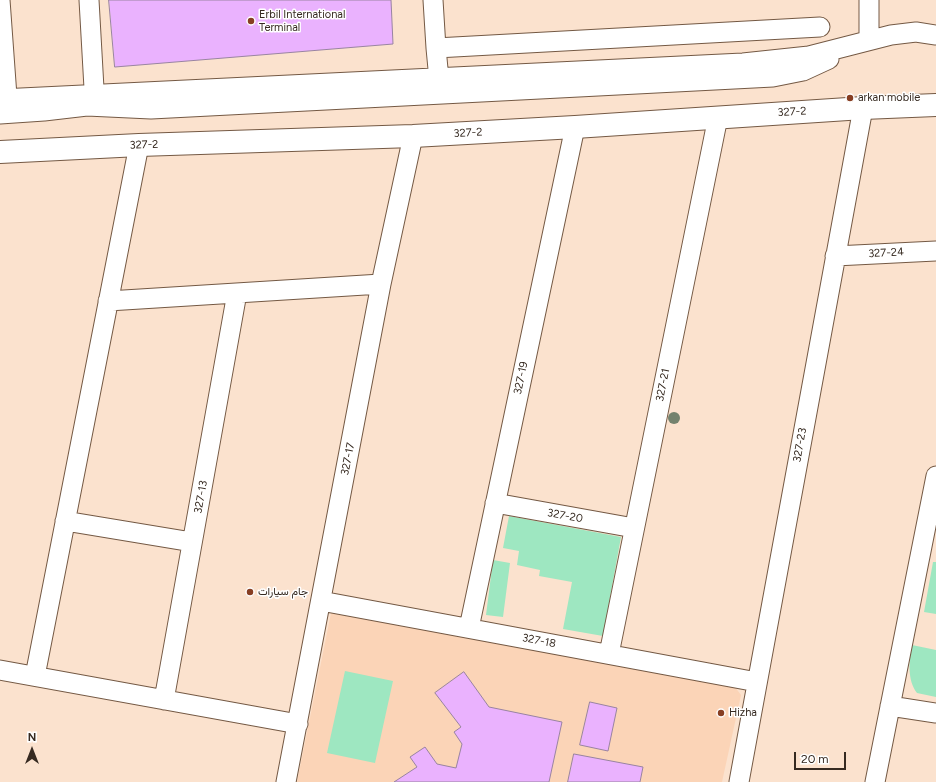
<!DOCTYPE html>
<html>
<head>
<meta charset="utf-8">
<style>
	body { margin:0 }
	#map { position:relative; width:936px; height:782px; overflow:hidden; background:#fbe2ce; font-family:Figtree,sans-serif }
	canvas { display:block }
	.north { position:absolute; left:12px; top:730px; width:40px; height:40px; -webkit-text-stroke:3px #fff; paint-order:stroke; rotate:0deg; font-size:11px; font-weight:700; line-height:16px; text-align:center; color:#362a21 }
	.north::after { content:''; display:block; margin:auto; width:14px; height:18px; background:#362a21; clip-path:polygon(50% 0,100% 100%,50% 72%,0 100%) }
	.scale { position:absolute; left:794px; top:752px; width:52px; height:18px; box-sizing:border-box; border:2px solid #362a21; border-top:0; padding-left:5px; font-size:12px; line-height:14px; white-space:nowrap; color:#362a21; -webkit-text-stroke:3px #fff; paint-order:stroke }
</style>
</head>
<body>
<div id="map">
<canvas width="936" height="782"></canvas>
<div class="north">N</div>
<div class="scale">20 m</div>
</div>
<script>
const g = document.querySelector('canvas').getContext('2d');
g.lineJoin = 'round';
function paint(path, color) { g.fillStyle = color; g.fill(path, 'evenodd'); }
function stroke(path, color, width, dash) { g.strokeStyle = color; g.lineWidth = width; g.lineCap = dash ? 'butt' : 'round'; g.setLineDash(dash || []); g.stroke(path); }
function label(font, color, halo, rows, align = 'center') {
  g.font = font + ' Figtree,Vazirmatn,sans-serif'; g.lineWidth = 3; g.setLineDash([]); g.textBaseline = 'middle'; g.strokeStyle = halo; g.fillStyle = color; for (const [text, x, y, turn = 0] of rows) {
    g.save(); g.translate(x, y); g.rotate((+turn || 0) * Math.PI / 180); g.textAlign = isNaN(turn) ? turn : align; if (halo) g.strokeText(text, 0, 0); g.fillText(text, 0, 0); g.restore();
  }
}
paint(new Path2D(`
	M 331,613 L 735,687 L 741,695 L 722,782 L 297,782 Z`), '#fbd4b7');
paint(new Path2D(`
	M 509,516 L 621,537 L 603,636 L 563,629 L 572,582 L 539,576 L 540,570 L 517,565 L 519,551 L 503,548 Z
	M 493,560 L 510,563 L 503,617 L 486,615 Z
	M 933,562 L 936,562 L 936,614 L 924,612 Z
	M 912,645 L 936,650 L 936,697 L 917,693 C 907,680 909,660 912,645 Z
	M 345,671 L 393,681 L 375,763 L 327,753 Z`), '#9ee7c1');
const building = new Path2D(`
	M 109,0 L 391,0 L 393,44 L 115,67 Z
	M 464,672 L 489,707 L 562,722 L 549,782 L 394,782 L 417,767 L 410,757 L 425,747 L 437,764 L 456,768 L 462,744 L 454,732 L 461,727 L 435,693 Z
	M 590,702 L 617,708 L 608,751 L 580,745 Z
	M 574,754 L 643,767 L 640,782 L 568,782 Z`);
paint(building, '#eab2fe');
stroke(building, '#9984a1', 1);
const minor = new Path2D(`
	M 0,0 L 8,110
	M 89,0 L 95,106
	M 433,0 L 436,48 L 440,90
	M 869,0 L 869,39
	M 436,48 L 820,27
	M 0,99 L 743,63 L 809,56 L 891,35 L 916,32 L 936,35
	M 0,114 L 44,111 L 87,106 L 151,109 L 773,77 L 803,71 L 829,59
	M 835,256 L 936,251
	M 108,301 L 381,284
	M 495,503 L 634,528
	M 65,521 L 192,542
	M 321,601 L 757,682
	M 469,628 L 575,127
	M 609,654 L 718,117
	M 0,670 L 298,724
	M 35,676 L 139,145
	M 164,700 L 237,293
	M 890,706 L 936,713
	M 286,782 L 381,284 L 413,136
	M 739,782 L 863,108
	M 875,782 L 936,476`);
const tertiary = new Path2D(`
	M 0,152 L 139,145 L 413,136 L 575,127 L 863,108 L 936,105`);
stroke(minor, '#745944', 21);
stroke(tertiary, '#745944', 24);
stroke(minor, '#fff', 19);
stroke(tertiary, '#fff', 22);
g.fillStyle = '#73826e';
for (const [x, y] of [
	[674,418]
]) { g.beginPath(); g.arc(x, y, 6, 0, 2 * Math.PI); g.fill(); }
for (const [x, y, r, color] of [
	[251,21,4,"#873e22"],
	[850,98,4,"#873e22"],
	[250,592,4,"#873e22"],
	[721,713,4,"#873e22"]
]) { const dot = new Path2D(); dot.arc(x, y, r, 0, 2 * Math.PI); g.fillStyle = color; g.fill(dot); stroke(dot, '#fff', 1.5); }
label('11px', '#362a21', '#fff', [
	["Erbil International",259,15],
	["Terminal",259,28],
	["arkan mobile",858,98],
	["جام سيارات",258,592],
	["Hizha",729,713]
], 'left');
label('11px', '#362a21', '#fff', [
	["327-2",792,112,-3],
	["327-2",468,133,-3],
	["327-2",144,145,-2],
	["327-24",886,253,-3],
	["327-19",521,378,-78],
	["327-21",663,385,-79],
	["327-23",800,445,-80],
	["327-17",348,459,-79],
	["327-13",201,497,-80],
	["327-20",565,516,10],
	["327-18",539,641,11]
]);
</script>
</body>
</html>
